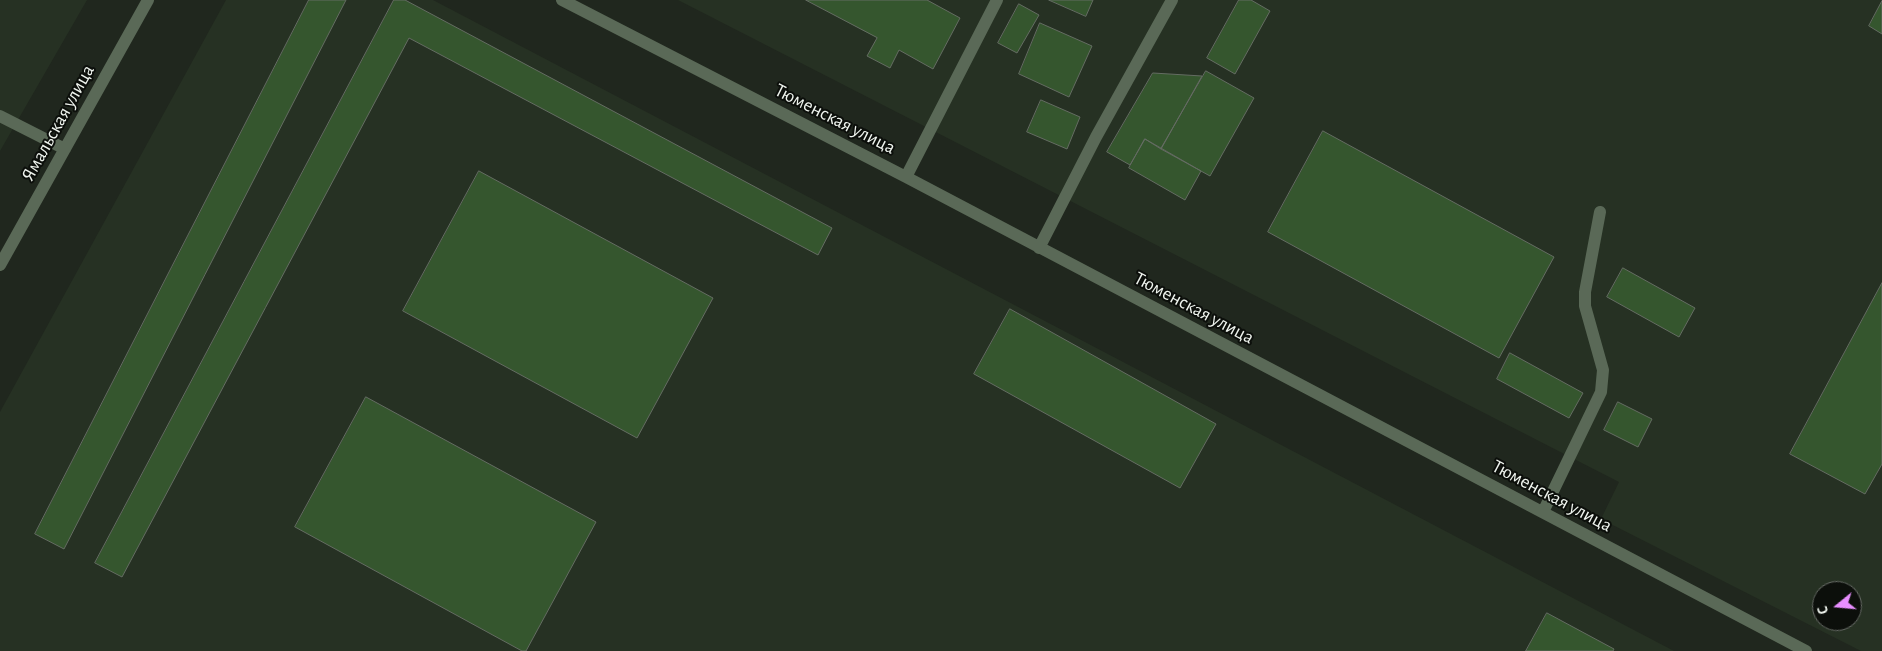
<!DOCTYPE html>
<html>
<head>
<meta charset="utf-8">
<style>
	body { margin:0 }
	#map { position:relative; width:1882px; height:651px; overflow:hidden; background:#20271e; font-family:"Alegreya Sans",sans-serif }
	canvas { display:block }
	.north { position:absolute; left:1812px; top:581px; width:50px; height:50px; box-sizing:border-box; background:#0c0f0b; border:1px solid #676b66; border-radius:50%; rotate:253deg; font-size:14px; font-weight:700; line-height:20px; text-align:center; color:#f0f5ef }
	.north::after { content:''; display:block; margin:auto; width:18px; height:22px; background:#e88eff; clip-path:polygon(50% 0,100% 100%,50% 72%,0 100%) }
</style>
</head>
<body>
<div id="map">
<canvas width="1882" height="651"></canvas>
<div class="north">С</div>
</div>
<script>
const g = document.querySelector('canvas').getContext('2d');
g.lineJoin = 'round';
function paint(path, color) { g.fillStyle = color; g.fill(path, 'evenodd'); }
function stroke(path, color, width, dash) { g.strokeStyle = color; g.lineWidth = width; g.lineCap = dash ? 'butt' : 'round'; g.setLineDash(dash || []); g.stroke(path); }
function label(font, color, halo, rows, align = 'center') {
  g.font = font + ' "Alegreya Sans",sans-serif'; g.lineWidth = 4; g.setLineDash([]); g.textBaseline = 'middle'; g.strokeStyle = halo; g.fillStyle = color; for (const [text, x, y, turn = 0] of rows) {
    g.save(); g.translate(x, y); g.rotate((+turn || 0) * Math.PI / 180); g.textAlign = isNaN(turn) ? turn : align; if (halo) g.strokeText(text, 0, 0); g.fillText(text, 0, 0); g.restore();
  }
}
paint(new Path2D(`
	M 0,0 L 87,0 L 0,151 Z
	M 226,0 L 433,0 L 1674,651 L 0,651 L 0,412 Z
	M 678,0 L 1882,0 L 1882,651 L 1861,651 L 1601,519 L 1619,482 ZM 1822,591 L 1852,591 L 1852,621 L 1822,621 Z`), '#263123');
const building = new Path2D(`
	M 309,0 L 346,0 L 64,549 L 35,534 Z
	M 394,0 L 405,0 L 832,228 L 818,255 L 409,38 L 122,577 L 95,563 Z
	M 806,0 L 927,0 L 960,18 L 933,69 L 899,50 L 890,68 L 867,56 L 877,38 Z
	M 1049,0 L 1093,0 L 1086,16 Z
	M 1239,0 L 1251,0 L 1270,11 L 1235,74 L 1207,58 Z
	M 1882,1 L 1882,34 L 1869,26 Z
	M 1019,4 L 1039,15 L 1017,53 L 998,43 Z
	M 1040,23 L 1092,46 L 1069,97 L 1019,74 Z
	M 1206,71 L 1254,98 L 1210,176 L 1161,149 Z
	M 1153,73 L 1202,76 L 1161,149 L 1145,139 L 1130,165 L 1107,152 Z
	M 1041,100 L 1080,117 L 1067,149 L 1027,132 Z
	M 1323,131 L 1554,257 L 1499,358 L 1268,232 Z
	M 1145,139 L 1201,171 L 1185,200 L 1129,168 Z
	M 479,171 L 713,298 L 637,438 L 403,311 Z
	M 1623,268 L 1695,308 L 1679,337 L 1607,297 Z
	M 1882,283 L 1882,464 L 1865,494 L 1790,454 Z
	M 1010,309 L 1216,424 L 1180,488 L 974,374 Z
	M 1510,353 L 1583,393 L 1569,418 L 1497,379 Z
	M 366,397 L 596,522 L 526,651 L 522,651 L 295,527 Z
	M 1618,402 L 1652,419 L 1638,447 L 1604,430 Z
	M 1547,613 L 1614,649 L 1613,651 L 1526,651 Z`);
paint(building, '#35562e');
stroke(building, '#646c62', 1);
stroke(new Path2D(`
	M 562,0 L 906,177 L 1806,651
	M 0,116 L 65,149
	M 906,177 L 997,0
	M 1039,248 L 1096,137 L 1172,0
	M 0,265 L 148,0
	M 1543,512 L 1601,392 L 1603,370 L 1585,306 L 1585,292 L 1600,212`), '#5a6957', 12);
label('19px', '#f0f5ef', '#0c0f0b', [
	["Тюменская улица",835,119,27],
	["Ямальская улица",58,123,-61],
	["Тюменская улица",1194,308,28],
	["Тюменская улица",1552,496,28]
]);
</script>
</body>
</html>
